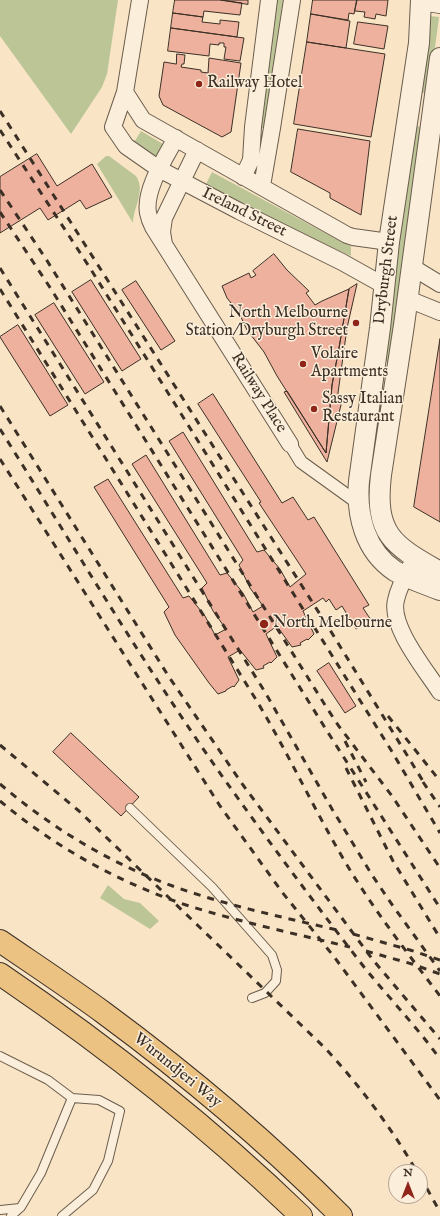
<!DOCTYPE html>
<html>
<head>
<meta charset="utf-8">
<style>
	body { margin:0 }
	#map { position:relative; width:440px; height:1216px; overflow:hidden; background:#f9e5c6; font-family:"IM FELL English",serif }
	canvas { display:block }
	.north { position:absolute; left:388px; top:1164px; width:40px; height:40px; box-sizing:border-box; background:#fbeeda; border:1px solid #afa292; border-radius:50%; rotate:0deg; font-size:11px; font-weight:700; line-height:16px; text-align:center; color:#3c3026 }
	.north::after { content:''; display:block; margin:auto; width:14px; height:18px; background:#8f2418; clip-path:polygon(50% 0,100% 100%,50% 72%,0 100%) }
</style>
</head>
<body>
<div id="map">
<canvas width="440" height="1216"></canvas>
<div class="north">N</div>
</div>
<script>
const g = document.querySelector('canvas').getContext('2d');
g.lineJoin = 'round';
function paint(path, color) { g.fillStyle = color; g.fill(path, 'evenodd'); }
function stroke(path, color, width, dash) { g.strokeStyle = color; g.lineWidth = width; g.lineCap = dash ? 'butt' : 'round'; g.setLineDash(dash || []); g.stroke(path); }
function label(font, color, halo, rows, align = 'center') {
  g.font = font + ' "IM FELL English",serif'; g.lineWidth = 3; g.setLineDash([]); g.textBaseline = 'middle'; g.strokeStyle = halo; g.fillStyle = color; for (const [text, x, y, turn = 0] of rows) {
    g.save(); g.translate(x, y); g.rotate((+turn || 0) * Math.PI / 180); g.textAlign = isNaN(turn) ? turn : align; if (halo) g.strokeText(text, 0, 0); g.fillText(text, 0, 0); g.restore();
  }
}
paint(new Path2D(`
	M 0,0 L 118,0 L 107,74 L 102,87 L 71,134 L 0,36 Z
	M 277,0 L 283,0 L 265,126 L 264,128 L 260,128 L 259,125 Z
	M 430,16 L 439,17 L 429,94 L 419,92 Z
	M 414,125 L 424,128 L 391,363 L 381,361 Z
	M 141,131 L 163,144 L 155,160 L 133,144 Z
	M 106,156 L 109,156 L 136,176 C 146,191 133,208 133,223 L 97,164 Z
	M 212,172 L 340,241 L 351,246 L 351,256 L 258,214 L 205,186 Z
	M 108,885 L 124,899 L 140,903 L 159,921 L 150,929 L 100,898 Z`), '#bcc596');
const building = new Path2D(`
	M 175,0 L 221,0 L 242,3 L 240,15 L 204,11 L 203,17 L 173,13 Z
	M 221,0 L 248,0 L 248,4 Z
	M 313,0 L 357,0 L 354,14 L 349,13 L 348,20 L 311,14 Z
	M 357,0 L 388,0 L 386,16 L 376,14 L 375,19 L 364,17 L 365,12 L 355,11 Z
	M 173,13 L 203,17 L 202,22 L 220,24 L 220,20 L 239,22 L 237,37 L 171,28 Z
	M 311,14 L 350,21 L 346,48 L 307,42 Z
	M 358,22 L 388,26 L 384,49 L 354,44 Z
	M 171,28 L 244,38 L 240,61 L 224,59 L 226,47 L 224,47 L 224,43 L 219,43 L 219,45 L 210,44 L 209,56 L 168,51 Z
	M 307,42 L 385,54 L 371,137 L 294,124 Z
	M 177,54 L 185,55 L 184,64 L 182,64 L 181,67 L 201,70 L 201,72 L 208,73 L 209,58 L 241,63 L 231,132 L 222,137 L 163,105 L 159,96 L 164,62 L 176,64 Z
	M 298,129 L 370,141 L 361,215 L 330,198 L 330,193 L 291,172 Z
	M 37,154 L 57,186 L 92,164 L 112,197 L 86,209 L 80,200 L 48,220 L 40,208 L 0,233 L 0,177 Z
	M 274,254 L 287,270 L 309,291 L 306,293 L 315,305 L 322,301 L 349,289 L 339,348 L 332,385 L 326,453 L 277,376 L 264,352 L 247,330 L 239,313 L 227,298 L 222,286 L 249,273 L 251,278 L 256,275 L 253,271 Z
	M 91,280 L 141,359 L 122,371 L 72,292 Z
	M 136,281 L 175,341 L 161,350 L 122,290 Z
	M 357,284 L 347,328 L 338,393 L 341,405 L 327,462 L 284,392 L 287,391 L 326,453 L 332,385 L 339,348 L 349,289 Z
	M 54,303 L 104,382 L 85,394 L 35,315 Z
	M 18,325 L 68,405 L 50,416 L 0,337 Z
	M 440,339 L 440,522 L 414,507 Z
	M 213,394 L 282,503 L 293,497 L 308,520 L 314,517 L 369,605 L 363,608 L 371,620 L 356,629 L 342,606 L 336,610 L 329,599 L 326,602 L 323,598 L 303,611 L 314,634 L 308,640 L 307,639 L 300,643 L 301,645 L 292,647 L 277,626 L 266,634 L 277,657 L 271,663 L 270,662 L 263,666 L 264,668 L 256,670 L 240,650 L 228,657 L 239,680 L 234,687 L 233,686 L 226,690 L 226,691 L 218,694 L 209,683 L 175,635 L 164,612 L 169,607 L 94,487 L 108,479 L 183,598 L 189,596 L 205,616 L 215,635 L 226,629 L 213,611 L 202,588 L 207,583 L 132,464 L 146,455 L 220,575 L 227,573 L 243,593 L 253,612 L 263,606 L 250,588 L 239,565 L 243,560 L 169,441 L 183,432 L 257,552 L 264,550 L 280,569 L 290,587 L 306,574 L 259,503 L 261,502 L 198,404 Z
	M 329,663 L 356,706 L 345,713 L 317,671 Z
	M 71,733 L 139,797 L 121,816 L 53,752 Z`);
paint(building, '#eeb19d');
stroke(building, '#3c3026', 1);
const service = new Path2D(`
	M 130,808 L 212,887 L 272,955 L 277,970 L 276,981 L 265,993 L 252,998
	M 0,1056 L 48,1080 L 72,1098 L 99,1100 L 120,1111 L 108,1161 L 93,1190 L 62,1216
	M 0,1210 L 20,1208
	M 11,1216 L 21,1207 L 41,1173 L 72,1098`);
const pedestrian = new Path2D(`
	M 290,444 L 301,462 L 358,503`);
const minor = new Path2D(`
	M 140,0 L 125,92 L 113,127 L 126,146 L 159,169 L 239,211 L 342,262 L 385,286
	M 125,92 L 143,120 L 347,235 L 353,237 L 389,242
	M 176,138 C 165,158 144,190 148,213 C 149,218 151,223 153,227 L 290,444
	M 243,177 L 251,160 L 253,127 L 269,0
	M 262,186 L 272,128 L 292,0
	M 164,244 L 162,232 L 164,218 L 197,150
	M 412,267 L 440,284
	M 408,299 L 440,312
	M 415,558 C 408,571 399,585 396,600 C 389,626 426,670 440,692`);
const tertiary = new Path2D(`
	M 421,0 L 419,43 L 389,242 L 380,328 L 359,481 C 356,515 365,551 395,571 C 409,579 425,584 440,590
	M 421,0 L 440,3
	M 440,58 L 404,325 L 381,475 C 374,535 393,545 440,572`);
const trunk = new Path2D(`
	M 0,941 C 35,965 70,988 104,1013 C 188,1075 268,1142 341,1216
	M 0,974 C 106,1046 209,1127 301,1216`);
stroke(service, '#6b5d4e', 10);
stroke(pedestrian, '#6b5d4e', 14);
stroke(minor, '#6b5d4e', 18);
stroke(tertiary, '#6b5d4e', 22);
stroke(trunk, '#3c3026', 24);
stroke(service, '#fbeeda', 8);
stroke(pedestrian, '#fbeeda', 12);
stroke(minor, '#fbeeda', 16);
stroke(tertiary, '#fbeeda', 20);
stroke(trunk, '#ecc283', 22);
stroke(new Path2D(`
	M 0,111 L 330,630 L 426,786
	M 0,130 L 90,268 L 391,750 L 440,833
	M 0,190 L 46,259 L 325,705 L 338,725 L 392,796 L 440,868
	M 0,212 L 51,289 L 327,731 L 440,908
	M 0,268 L 265,692 L 332,809 L 372,875 L 393,906 L 440,971
	M 0,289 L 255,698 C 289,754 316,814 350,870 C 377,914 409,955 440,996
	M 0,406 L 169,677 L 243,785 L 373,960 L 440,1039
	M 0,429 C 76,550 149,674 232,790 C 275,850 319,909 364,967 C 389,998 417,1027 440,1059
	M 0,459 L 220,806 L 282,892 L 335,958 L 440,1100
	M 388,716 L 440,781
	M 345,741 L 366,782
	M 0,745 L 79,811 L 325,1048 C 360,1086 391,1127 417,1172
	M 346,768 L 393,861 L 440,938
	M 423,782 L 440,807
	M 0,784 C 48,825 103,859 162,882 C 219,904 278,916 337,930
	M 0,801 C 55,847 118,882 186,905 C 240,922 296,934 350,947
	M 353,934 L 410,950 L 440,960
	M 366,951 L 412,964 L 440,974
	M 420,1176 L 440,1212`), '#3c3026', 3, [7, 7]);
for (const [x, y, r, color] of [
	[199,84,4,"#8f2418"],
	[356,323,4,"#8f2418"],
	[303,364,4,"#8f2418"],
	[314,409,4,"#8f2418"],
	[264,624,5,"#8f2418"]
]) { const dot = new Path2D(); dot.arc(x, y, r, 0, 2 * Math.PI); g.fillStyle = color; g.fill(dot); stroke(dot, '#fbeeda', 1.5); }
label('16px', '#3c3026', '#fbeeda', [
	["Railway Hotel",207,84],
	["North Melbourne",348,314,"right"],
	["Station/Dryburgh Street",348,332,"right"],
	["Volaire",311,355],
	["Apartments",311,373],
	["Sassy Italian",322,400],
	["Restaurant",322,418],
	["North Melbourne",273,624]
], 'left');
label('16px', '#3c3026', '#fbeeda', [
	["Ireland Street",244,213,26],
	["Dryburgh Street",387,270,-83],
	["Railway Place",258,393,58],
	["Wurundjeri Way",177,1071,39]
]);
</script>
</body>
</html>
